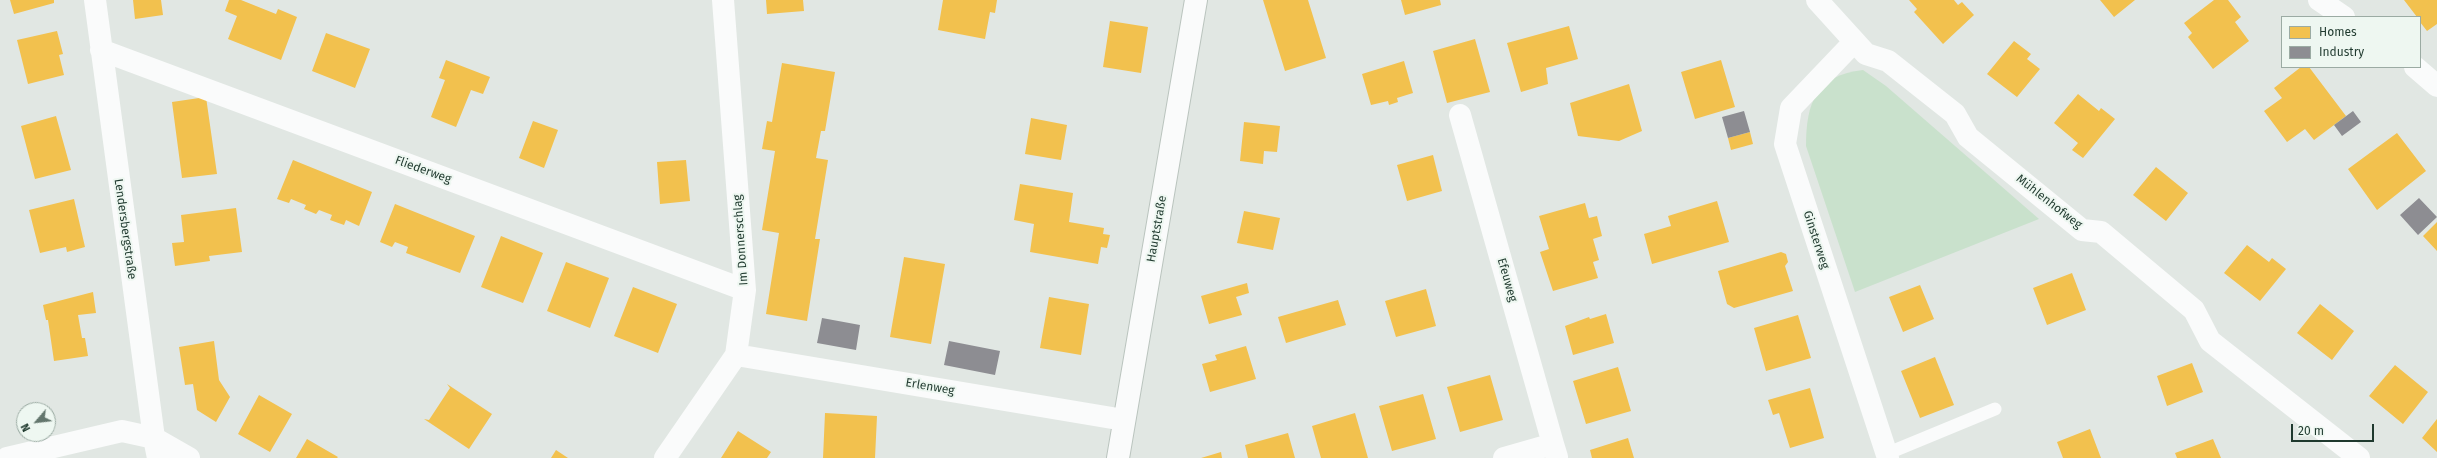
<!DOCTYPE html>
<html>
<head>
<meta charset="utf-8">
<style>
	body { margin:0 }
	#map { position:relative; width:2437px; height:458px; overflow:hidden; background:#e1e7e3; font-family:"Fira Sans",sans-serif }
	canvas { display:block }
	.legend { position:absolute; left:2281px; top:16px; width:140px; height:52px; box-sizing:border-box; background:#eef7f1; border:1px solid #9baba3; margin:0; padding:5px 7px; list-style:none; font-size:12px; color:#1f392e }
	.legend li { display:flex; align-items:center; gap:8px; height:20px }
	.legend b { width:20px; border:1px solid #9baba3 }
	.north { position:absolute; left:16px; top:402px; width:40px; height:40px; box-sizing:border-box; background:#eef7f1; border:1px solid #9baba3; border-radius:50%; rotate:242deg; font-size:11px; font-weight:700; line-height:16px; text-align:center; color:#1f392e }
	.north::after { content:''; display:block; margin:auto; width:14px; height:18px; background:#63766d; clip-path:polygon(50% 0,100% 100%,50% 72%,0 100%) }
	.scale { position:absolute; left:2291px; top:424px; width:83px; height:18px; box-sizing:border-box; border:2px solid #1f392e; border-top:0; padding-left:5px; font-size:12px; line-height:14px; white-space:nowrap; color:#1f392e; -webkit-text-stroke:3px #eef7f1; paint-order:stroke }
</style>
</head>
<body>
<div id="map">
<canvas width="2437" height="458"></canvas>
<ul class="legend">
<li><b style="height:11px;background:#f2c14e"></b>Homes</li>
<li><b style="height:11px;background:#8d8d92"></b>Industry</li>
</ul>
<div class="north">N</div>
<div class="scale">20 m</div>
</div>
<script>
const g = document.querySelector('canvas').getContext('2d');
g.lineJoin = 'round';
function paint(path, color) { g.fillStyle = color; g.fill(path, 'evenodd'); }
function stroke(path, color, width, dash) { g.strokeStyle = color; g.lineWidth = width; g.lineCap = dash ? 'butt' : 'round'; g.setLineDash(dash || []); g.stroke(path); }
function label(font, color, halo, rows, align = 'center') {
  g.font = font + ' "Fira Sans",sans-serif'; g.lineWidth = 4; g.setLineDash([]); g.textBaseline = 'middle'; g.strokeStyle = halo; g.fillStyle = color; for (const [text, x, y, turn = 0] of rows) {
    g.save(); g.translate(x, y); g.rotate((+turn || 0) * Math.PI / 180); g.textAlign = isNaN(turn) ? turn : align; if (halo) g.strokeText(text, 0, 0); g.fillText(text, 0, 0); g.restore();
  }
}
paint(new Path2D(`
	M 1863,70 L 1886,86 L 2039,219 L 1855,292 L 1806,146 C 1806,103 1816,75 1863,70 Z`), '#c9e1cc');
paint(new Path2D(`
	M 10,0 L 54,0 L 54,3 L 14,14 Z
	M 133,0 L 161,0 L 163,15 L 135,19 Z
	M 229,0 L 241,0 L 276,14 L 278,9 L 297,17 L 281,60 L 228,39 L 237,16 L 225,11 Z
	M 766,0 L 803,0 L 804,11 L 767,14 Z
	M 943,0 L 997,0 L 995,13 L 990,12 L 985,39 L 938,30 Z
	M 1263,0 L 1308,0 L 1326,58 L 1285,71 Z
	M 1401,0 L 1440,0 L 1441,5 L 1405,15 Z
	M 1909,0 L 1954,0 L 1958,5 L 1962,2 L 1974,15 L 1943,44 L 1914,12 L 1917,9 Z
	M 2100,0 L 2135,0 L 2114,17 Z
	M 2214,0 L 2228,0 L 2241,17 L 2235,22 L 2249,41 L 2213,69 L 2188,37 L 2192,33 L 2184,23 Z
	M 2404,0 L 2437,0 L 2437,24 L 2427,31 L 2420,22 L 2420,17 L 2417,17 Z
	M 1110,21 L 1148,27 L 1141,73 L 1103,67 Z
	M 1569,26 L 1578,59 L 1546,68 L 1548,84 L 1521,92 L 1507,43 Z
	M 57,31 L 63,54 L 59,55 L 64,75 L 28,84 L 17,40 Z
	M 326,33 L 370,49 L 355,88 L 312,71 Z
	M 1475,39 L 1490,92 L 1447,103 L 1433,51 Z
	M 2014,41 L 2031,54 L 2027,59 L 2040,69 L 2017,97 L 1987,74 Z
	M 446,60 L 490,77 L 483,94 L 471,90 L 456,127 L 431,117 L 445,80 L 439,78 Z
	M 1721,60 L 1735,107 L 1695,119 L 1681,72 Z
	M 1404,61 L 1413,93 L 1397,98 L 1398,102 L 1389,105 L 1388,101 L 1371,105 L 1362,74 Z
	M 782,63 L 835,72 L 825,131 L 821,131 L 816,158 L 828,160 L 815,239 L 820,239 L 807,321 L 766,314 L 779,233 L 762,230 L 775,151 L 762,149 L 767,121 L 772,122 Z
	M 2301,67 L 2309,67 L 2346,116 L 2314,140 L 2305,129 L 2287,142 L 2264,111 L 2282,98 L 2274,88 Z
	M 1629,84 L 1642,131 L 1619,141 L 1578,136 L 1570,103 Z
	M 2078,94 L 2099,111 L 2101,108 L 2115,119 L 2083,158 L 2072,150 L 2078,143 L 2054,123 Z
	M 206,97 L 217,174 L 182,178 L 172,102 Z
	M 56,116 L 71,170 L 35,179 L 21,126 Z
	M 1031,118 L 1067,125 L 1061,160 L 1025,154 Z
	M 533,121 L 558,130 L 544,168 L 519,158 Z
	M 1244,122 L 1280,126 L 1277,152 L 1264,151 L 1263,164 L 1240,161 Z
	M 1750,132 L 1753,144 L 1731,150 L 1728,138 Z
	M 2397,133 L 2426,171 L 2377,210 L 2348,169 Z
	M 1433,155 L 1442,191 L 1407,201 L 1397,165 Z
	M 293,160 L 372,192 L 359,226 L 346,220 L 344,225 L 330,220 L 332,215 L 319,210 L 316,214 L 304,209 L 306,205 L 291,199 L 289,203 L 277,199 Z
	M 686,160 L 690,201 L 660,204 L 657,162 Z
	M 2156,167 L 2188,193 L 2166,221 L 2133,195 Z
	M 1020,184 L 1073,193 L 1069,222 L 1104,228 L 1103,234 L 1110,235 L 1107,248 L 1101,247 L 1098,264 L 1030,252 L 1034,224 L 1014,220 Z
	M 74,199 L 85,247 L 67,252 L 66,247 L 40,253 L 29,210 Z
	M 1717,201 L 1729,242 L 1652,264 L 1644,234 L 1671,226 L 1668,216 Z
	M 1585,203 L 1589,218 L 1597,216 L 1602,236 L 1593,239 L 1599,260 L 1593,262 L 1598,278 L 1553,291 L 1540,252 L 1549,249 L 1539,216 Z
	M 395,204 L 475,236 L 460,273 L 406,253 L 408,247 L 395,242 L 392,247 L 380,242 Z
	M 236,208 L 242,252 L 209,256 L 210,261 L 175,266 L 172,243 L 184,242 L 181,215 Z
	M 1244,211 L 1280,218 L 1273,250 L 1237,243 Z
	M 2437,222 L 2437,251 L 2423,236 Z
	M 501,236 L 543,253 L 523,303 L 481,287 Z
	M 2247,245 L 2269,262 L 2272,258 L 2286,269 L 2260,301 L 2224,273 Z
	M 1781,252 L 1786,254 L 1788,262 L 1785,266 L 1793,291 L 1734,308 L 1727,304 L 1718,271 Z
	M 904,257 L 945,264 L 931,344 L 890,337 Z
	M 566,262 L 609,278 L 590,328 L 547,311 Z
	M 2072,273 L 2086,310 L 2047,325 L 2033,288 Z
	M 1247,283 L 1249,293 L 1236,297 L 1242,315 L 1209,324 L 1201,296 Z
	M 1920,285 L 1934,319 L 1903,332 L 1889,297 Z
	M 633,287 L 677,304 L 658,353 L 614,336 Z
	M 1426,289 L 1436,326 L 1396,337 L 1385,301 Z
	M 93,292 L 96,313 L 78,315 L 82,338 L 85,338 L 88,356 L 54,361 L 48,320 L 46,320 L 43,305 Z
	M 1049,297 L 1089,304 L 1081,355 L 1040,348 Z
	M 1338,300 L 1346,325 L 1286,343 L 1278,317 Z
	M 2320,304 L 2354,331 L 2332,360 L 2297,333 Z
	M 1606,314 L 1614,343 L 1573,355 L 1565,326 L 1589,317 L 1590,319 Z
	M 1798,315 L 1811,358 L 1766,371 L 1754,328 Z
	M 214,341 L 219,380 L 230,397 L 216,422 L 197,410 L 193,384 L 185,385 L 179,347 Z
	M 1246,346 L 1256,379 L 1210,392 L 1202,364 L 1217,360 L 1215,355 Z
	M 1935,357 L 1954,405 L 1920,418 L 1901,371 Z
	M 2192,363 L 2203,392 L 2167,406 L 2157,376 Z
	M 2395,365 L 2428,392 L 2403,424 L 2369,396 Z
	M 1618,367 L 1631,411 L 1586,424 L 1573,381 Z
	M 1490,375 L 1503,420 L 1460,432 L 1447,387 Z
	M 447,384 L 492,414 L 469,449 L 424,419 L 429,420 L 450,388 Z
	M 1810,388 L 1824,438 L 1790,448 L 1779,413 L 1773,415 L 1768,400 Z
	M 1423,394 L 1436,439 L 1392,451 L 1379,406 Z
	M 259,395 L 292,414 L 270,452 L 238,434 Z
	M 825,413 L 877,416 L 875,458 L 823,458 Z
	M 1355,413 L 1368,458 L 1321,458 L 1312,426 Z
	M 2437,419 L 2437,452 L 2422,438 Z
	M 2090,429 L 2101,458 L 2063,458 L 2057,442 Z
	M 738,431 L 771,452 L 767,458 L 721,458 Z
	M 1288,433 L 1295,458 L 1248,458 L 1245,445 Z
	M 1628,438 L 1634,458 L 1592,458 L 1590,450 Z
	M 307,439 L 338,457 L 337,458 L 296,458 Z
	M 2213,439 L 2221,458 L 2177,458 L 2175,453 Z
	M 556,450 L 568,458 L 551,458 Z
	M 1221,452 L 1222,458 L 1201,458 Z`), '#f2c14e');
paint(new Path2D(`
	M 1744,111 L 1750,132 L 1728,138 L 1722,117 Z
	M 2353,111 L 2361,122 L 2342,136 L 2334,125 Z
	M 2419,198 L 2437,217 L 2418,235 L 2400,215 Z
	M 822,318 L 860,325 L 856,350 L 817,343 Z
	M 949,341 L 1000,351 L 995,375 L 944,365 Z`), '#8d8d92');
const secondary = new Path2D(`
	M 1118,458 L 1196,0`);
stroke(secondary, '#bac4be', 24);
stroke(new Path2D(`
	M 1886,454 L 1995,409`), '#fafbfb', 13);
stroke(new Path2D(`
	M 95,0 L 154,438 L 158,458
	M 1817,0 L 1866,54 L 1888,61 L 1955,114 L 1968,137 L 2082,230 L 2101,232 L 2194,310 L 2210,341 L 2359,458
	M 2319,0 L 2344,17
	M 1854,42 L 1791,108 L 1785,144 L 1888,458
	M 101,50 L 745,290
	M 2415,67 L 2437,86
	M 1460,115 L 1553,444
	M 736,355 L 1124,420
	M 7,458 L 122,431 L 154,438 L 189,458
	M 665,458 L 736,355 L 745,290 L 723,0
	M 1504,458 L 1553,444 L 1557,457`), '#fafbfb', 22);
stroke(secondary, '#fafbfb', 22);
label('12px', '#1f392e', '#eef7f1', [
	["Fliederweg",423,170,20],
	["Mühlenhofweg",2049,202,38],
	["Lendersbergstraße",125,229,82],
	["Hauptstraße",1157,229,-80],
	["Im Donnerschlag",741,240,-94],
	["Ginsterweg",1816,240,72],
	["Efeuweg",1507,280,74],
	["Erlenweg",930,387,10]
]);
</script>
</body>
</html>
